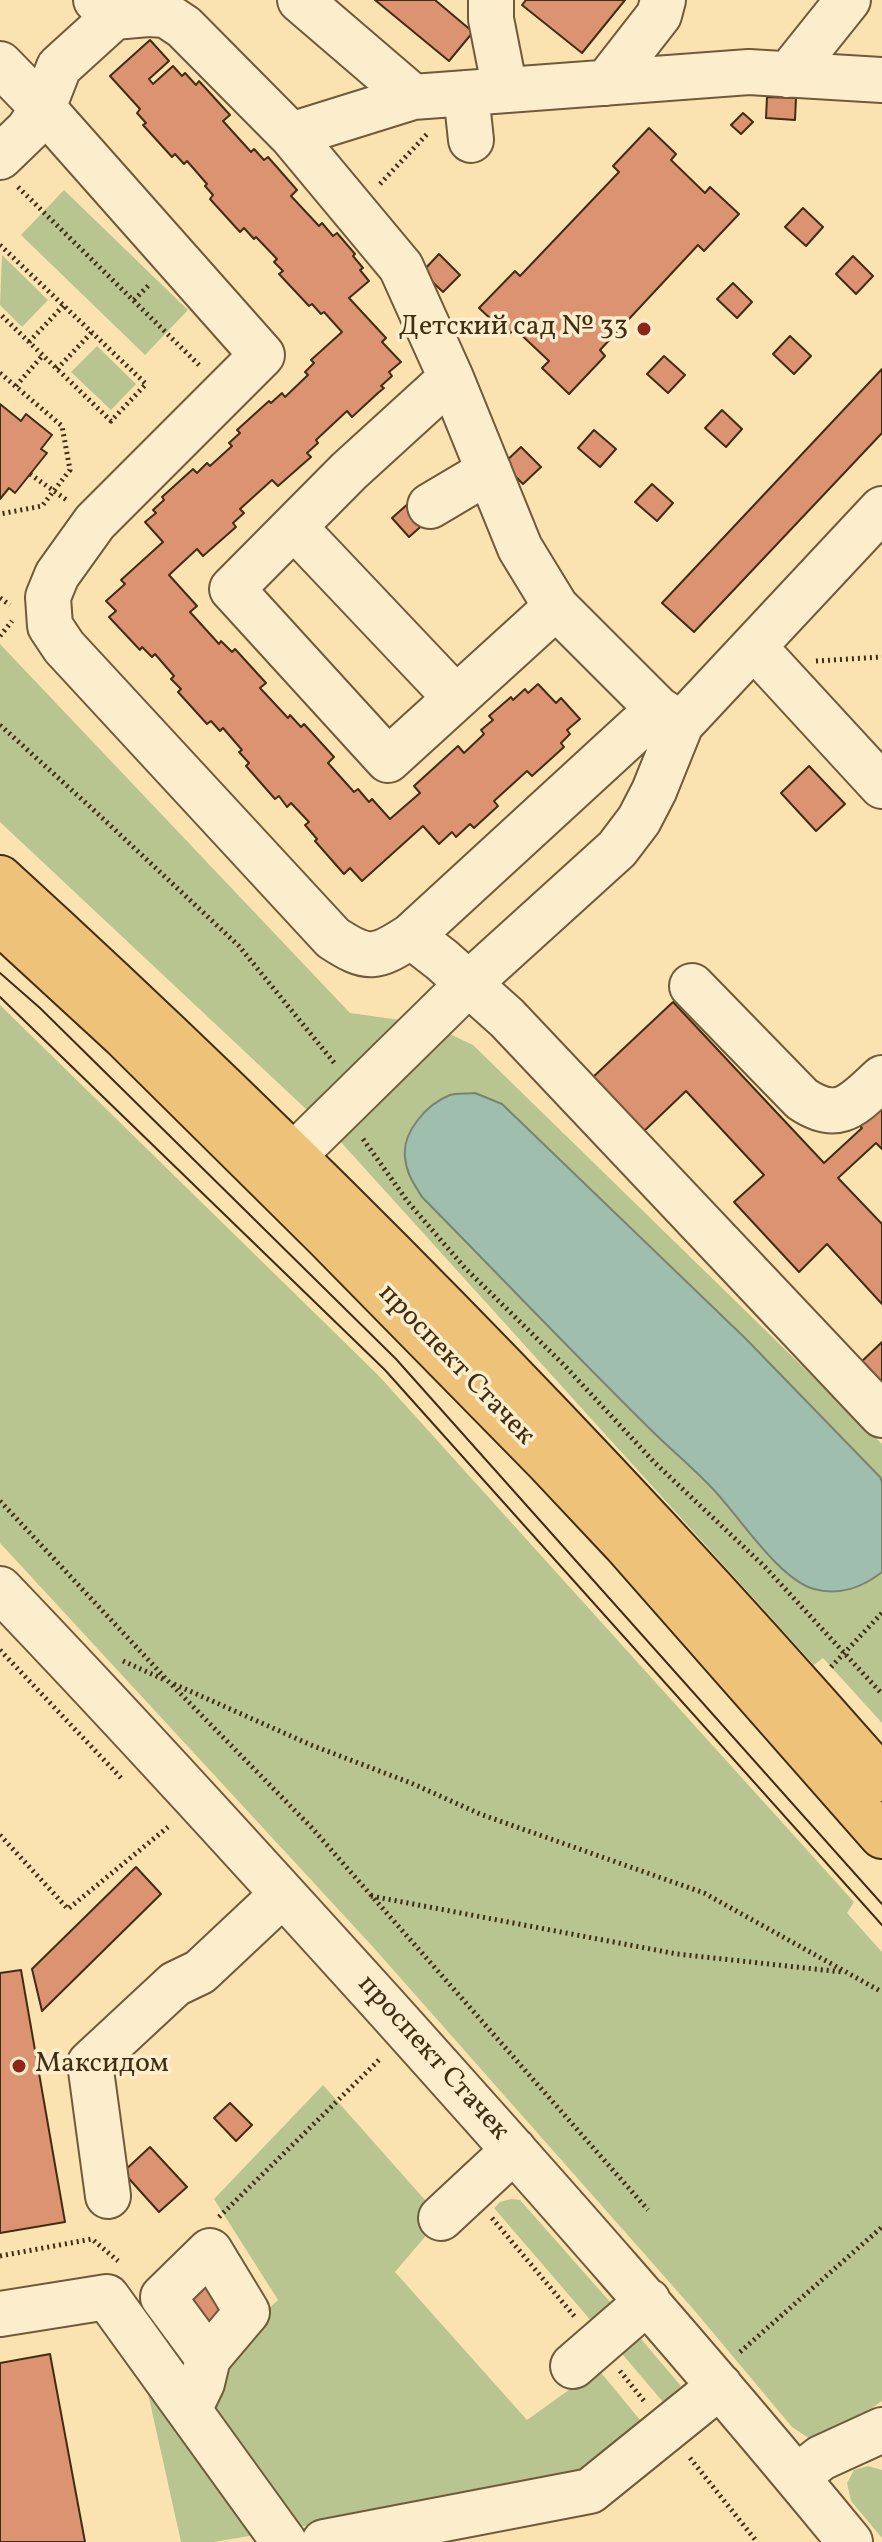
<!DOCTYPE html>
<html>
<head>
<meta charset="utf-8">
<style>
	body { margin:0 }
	canvas { display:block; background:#fbe3b1 }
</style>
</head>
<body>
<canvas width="882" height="2542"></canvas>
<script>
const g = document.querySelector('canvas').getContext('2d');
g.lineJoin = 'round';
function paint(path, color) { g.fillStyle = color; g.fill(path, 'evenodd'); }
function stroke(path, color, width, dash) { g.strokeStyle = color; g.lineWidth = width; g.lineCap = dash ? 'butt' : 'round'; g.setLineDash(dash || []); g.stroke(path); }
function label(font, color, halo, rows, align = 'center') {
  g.font = font + ' Vollkorn,serif'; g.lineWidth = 7; g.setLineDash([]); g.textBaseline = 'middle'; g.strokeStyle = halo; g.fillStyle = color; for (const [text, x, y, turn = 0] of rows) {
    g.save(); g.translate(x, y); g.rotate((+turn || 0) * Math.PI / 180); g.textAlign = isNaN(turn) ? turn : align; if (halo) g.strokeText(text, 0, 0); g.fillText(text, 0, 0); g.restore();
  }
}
paint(new Path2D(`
	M 64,190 L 188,310 L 145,355 L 21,235 Z
	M 2,255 L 48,300 L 22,327 L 0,305 Z
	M 97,346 L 136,384 L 111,410 L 71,372 Z
	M 0,644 L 350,1013 L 429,1024 L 473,1045 L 882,1444 L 882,1723 L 823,1658 L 814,1665 L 339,1140 L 0,822 Z
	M 0,1005 L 379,1376 L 854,1902 L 847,1913 L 882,1952 L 882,2401 L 831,2437 L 810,2439 L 792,2427 L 694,2310 L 373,1947 L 0,1543 Z
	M 323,2085 L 441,2218 L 395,2272 L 527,2420 L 598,2369 L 645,2426 L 567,2482 L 293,2528 L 225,2431 L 209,2392 L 231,2343 L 278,2300 L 214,2199 Z
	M 511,2199 L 520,2200 L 619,2312 L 599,2330 L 494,2208 L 500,2202 Z
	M 636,2333 L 681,2386 L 663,2402 L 618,2349 Z
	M 139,2353 L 261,2534 L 214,2542 L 181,2542 Z
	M 868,2466 L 882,2470 L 882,2538 L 851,2501 L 847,2483 L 854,2470 Z`), '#b8c590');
const water = new Path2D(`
	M 475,1093 L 502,1104 L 746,1339 L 880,1477 L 882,1482 L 882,1572 C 863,1587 839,1596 814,1589 C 778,1579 738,1514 711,1487 C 691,1466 669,1448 649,1428 C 572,1352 498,1274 422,1197 C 414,1184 406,1173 405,1157 C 402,1132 427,1104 450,1095 C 457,1093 467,1094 475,1093 Z`);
paint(water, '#9fbeae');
stroke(water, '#798470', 2);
const building = new Path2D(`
	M 375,0 L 435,0 L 473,32 L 449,61 Z
	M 526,0 L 625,0 L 582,53 L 522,5 Z
	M 150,40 L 169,61 L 149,79 L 153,84 L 173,66 L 182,76 L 185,73 L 196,85 L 199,81 L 230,115 L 223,121 L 251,152 L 254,149 L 264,160 L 268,157 L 297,190 L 291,196 L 319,226 L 322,223 L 333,236 L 337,233 L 355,254 L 353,256 L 363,268 L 360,270 L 369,281 L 349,298 L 386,338 L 382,342 L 401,362 L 389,372 L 392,376 L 381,386 L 384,388 L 378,393 L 352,417 L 347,411 L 316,440 L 318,443 L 307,453 L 311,457 L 278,486 L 272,480 L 240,509 L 244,513 L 233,523 L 236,527 L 203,556 L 197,549 L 169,575 L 197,606 L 190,612 L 219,644 L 221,641 L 232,652 L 235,649 L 266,683 L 260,688 L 288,718 L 290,715 L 301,727 L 304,724 L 334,757 L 328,763 L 354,792 L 358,789 L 369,802 L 372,799 L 390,819 L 420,793 L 414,786 L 458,746 L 464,753 L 484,734 L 481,730 L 493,720 L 489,716 L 511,697 L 513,700 L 525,689 L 528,693 L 538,684 L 556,703 L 561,698 L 580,719 L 567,730 L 570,734 L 561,743 L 564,747 L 532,776 L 527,771 L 494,801 L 498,806 L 474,828 L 470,824 L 456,837 L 452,832 L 439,844 L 423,826 L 362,881 L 350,868 L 344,874 L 315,841 L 317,839 L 305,825 L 309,822 L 291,803 L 287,807 L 279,796 L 275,799 L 246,766 L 249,763 L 239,752 L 242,750 L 223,728 L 220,731 L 211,721 L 207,724 L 178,692 L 181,689 L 171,679 L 174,676 L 155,654 L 152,657 L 142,647 L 140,650 L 109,617 L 116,611 L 106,601 L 125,584 L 121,580 L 163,542 L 145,522 L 156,513 L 153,510 L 164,500 L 162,497 L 193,469 L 197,473 L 207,463 L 210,466 L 232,446 L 229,443 L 240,433 L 237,430 L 269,401 L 271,403 L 282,393 L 285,397 L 308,375 L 305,372 L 314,363 L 311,360 L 342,332 L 324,312 L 321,314 L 312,304 L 309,306 L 279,274 L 283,271 L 274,262 L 277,259 L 256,237 L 254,239 L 244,228 L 240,232 L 210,199 L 213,195 L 205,186 L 207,184 L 187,161 L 184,164 L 175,154 L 172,157 L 143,125 L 146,123 L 137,113 L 140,109 L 110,76 Z
	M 767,97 L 796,98 L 795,120 L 766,118 Z
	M 743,113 L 753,122 L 741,134 L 731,125 Z
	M 649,128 L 676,154 L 671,160 L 705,193 L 710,187 L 739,214 L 704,251 L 698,245 L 600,350 L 605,356 L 569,394 L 542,368 L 549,361 L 515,329 L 508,335 L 479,308 L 515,271 L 520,276 L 619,172 L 613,166 Z
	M 803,208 L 823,227 L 806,246 L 785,227 Z
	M 439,254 L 460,275 L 443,292 L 422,272 Z
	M 853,256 L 873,276 L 856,294 L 836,274 Z
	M 733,283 L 752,302 L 737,318 L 717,299 Z
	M 790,336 L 811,356 L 794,374 L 773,354 Z
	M 664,356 L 685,375 L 668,393 L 647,374 Z
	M 882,369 L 882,433 L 694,632 L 662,603 Z
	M 0,404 L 21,421 L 26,414 L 52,435 L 41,449 L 47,453 L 15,493 L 9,488 L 0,499 Z
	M 722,410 L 742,429 L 726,447 L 705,428 Z
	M 594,430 L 616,449 L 600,467 L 578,448 Z
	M 521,447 L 541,467 L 523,484 L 503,464 Z
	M 652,484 L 673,503 L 657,521 L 635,502 Z
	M 410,502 L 427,521 L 409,537 L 392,518 Z
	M 809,766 L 845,804 L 816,831 L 781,793 Z
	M 673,1002 L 824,1163 L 862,1128 L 853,1118 L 882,1091 L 882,1149 L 876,1143 L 838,1178 L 882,1224 L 882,1304 L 827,1244 L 799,1272 L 734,1202 L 764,1175 L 686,1091 L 642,1133 L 591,1079 Z
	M 882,1342 L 882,1390 L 858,1365 Z
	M 136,1867 L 161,1894 L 42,2011 L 32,1969 Z
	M 21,1970 L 65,2222 L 0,2233 L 0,1973 Z
	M 230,2103 L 252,2125 L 236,2141 L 214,2118 Z
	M 150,2147 L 187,2187 L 159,2212 L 123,2172 Z
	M 214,2275 L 235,2308 L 203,2327 L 183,2294 Z
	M 50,2354 L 85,2542 L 0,2542 L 0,2363 Z`);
paint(building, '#dc9371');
stroke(building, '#402d12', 2);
const minor = new Path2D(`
	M 96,0 L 114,17 L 148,14 L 166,15 L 184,27 L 291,135 L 401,267 L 451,378 L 520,548 L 556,607 L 658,709 L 681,724
	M 300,0 L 413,97 L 749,72 L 882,80
	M 491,0 L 491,19 L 505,90
	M 0,64 L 43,108 L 262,355 L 95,522 L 57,575 L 48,597 L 50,626 L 64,647 L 333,938 C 368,961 376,959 411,936 L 442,960 L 507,1018 L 882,1415
	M 788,75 L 848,0
	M 606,83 L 659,15 L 663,0
	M 466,93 L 471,140
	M 291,135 L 413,97
	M 0,157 L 28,130 L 43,108 L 59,67 L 114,17
	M 451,378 L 349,471 L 232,589 L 388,760 L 556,607
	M 430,506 L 489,471
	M 295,528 L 456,698
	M 754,647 L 882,786
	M 411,936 L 658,709
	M 692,986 L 802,1099 C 839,1124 854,1104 882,1078
	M 294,1155 L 467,985 L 617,849 L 639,820 L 654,791 L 681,724 L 882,509
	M 0,1589 C 130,1725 257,1865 383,2004 C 542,2181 699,2358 850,2542
	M 108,2196 L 90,2063 L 175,1984 L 200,1972 L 283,1894
	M 441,2218 L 514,2150
	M 0,2314 L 107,2297 L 284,2542
	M 573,2366 L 648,2301
	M 189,2410 L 202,2383 L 208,2358 L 247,2312 L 210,2251 L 163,2297 L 208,2358
	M 797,2477 L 821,2458 L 882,2430
	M 324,2542 L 590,2491 L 720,2386`);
const major = new Path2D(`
	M 0,878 C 311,1162 605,1462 882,1779
	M 0,922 L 123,1035 L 327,1237 L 547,1461 L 625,1544 L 882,1836`);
stroke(minor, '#6f5a3a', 48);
stroke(major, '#402d12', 48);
stroke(new Path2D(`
	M 380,184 L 428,133
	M 18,187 L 199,365
	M 0,245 L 146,384 L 111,421 L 0,314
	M 134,300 L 150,284
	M 29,342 L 64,305
	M 57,369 L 92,332
	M 0,373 L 62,426 L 70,470 L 42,506 L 0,514
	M 16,386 L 43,355
	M 30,474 L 68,501
	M 0,598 L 10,605
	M 0,636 L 12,621
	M 816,661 L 882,657
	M 0,725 L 98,814 L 239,946 L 336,1065
	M 363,1139 L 408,1202 L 465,1268 L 564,1365 L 654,1462 L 765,1567 L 882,1694
	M 0,1501 L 169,1682 L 312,1828 L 648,2210
	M 0,1650 L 122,1779
	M 123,1661 L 165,1680
	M 831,1667 L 882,1613
	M 174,1684 L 311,1745 L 411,1783 L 480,1814 L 704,1893 L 882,1992
	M 0,1835 L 68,1909 L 168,1827
	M 371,1896 L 677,1954 L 842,1972
	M 219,2217 L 380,2059
	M 492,2218 L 575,2317
	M 0,2256 L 92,2239 L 118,2261
	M 740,2352 L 882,2227
	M 620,2371 L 644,2401
	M 690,2458 L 757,2542`), '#402d12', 5, [2, 4]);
stroke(minor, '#fcedcc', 44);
stroke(major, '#eec278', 44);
stroke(new Path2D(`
	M 0,973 L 40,1008 L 396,1359 L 882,1904
	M 0,997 L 385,1370 L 882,1925`), '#402d12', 2);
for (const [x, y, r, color] of [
	[644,329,8,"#8f2418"],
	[19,2066,8,"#8f2418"]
]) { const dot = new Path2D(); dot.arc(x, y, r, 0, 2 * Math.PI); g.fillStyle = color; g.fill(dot); stroke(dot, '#fcedcc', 3); }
label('28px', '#402d12', '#fcedcc', [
	["Детский сад № 33",628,329],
	["Максидом",35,2066,"left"]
], 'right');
label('28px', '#402d12', '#fcedcc', [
	["проспект Стачек",455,1366,46],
	["проспект Стачек",432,2059,48]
]);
</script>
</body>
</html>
